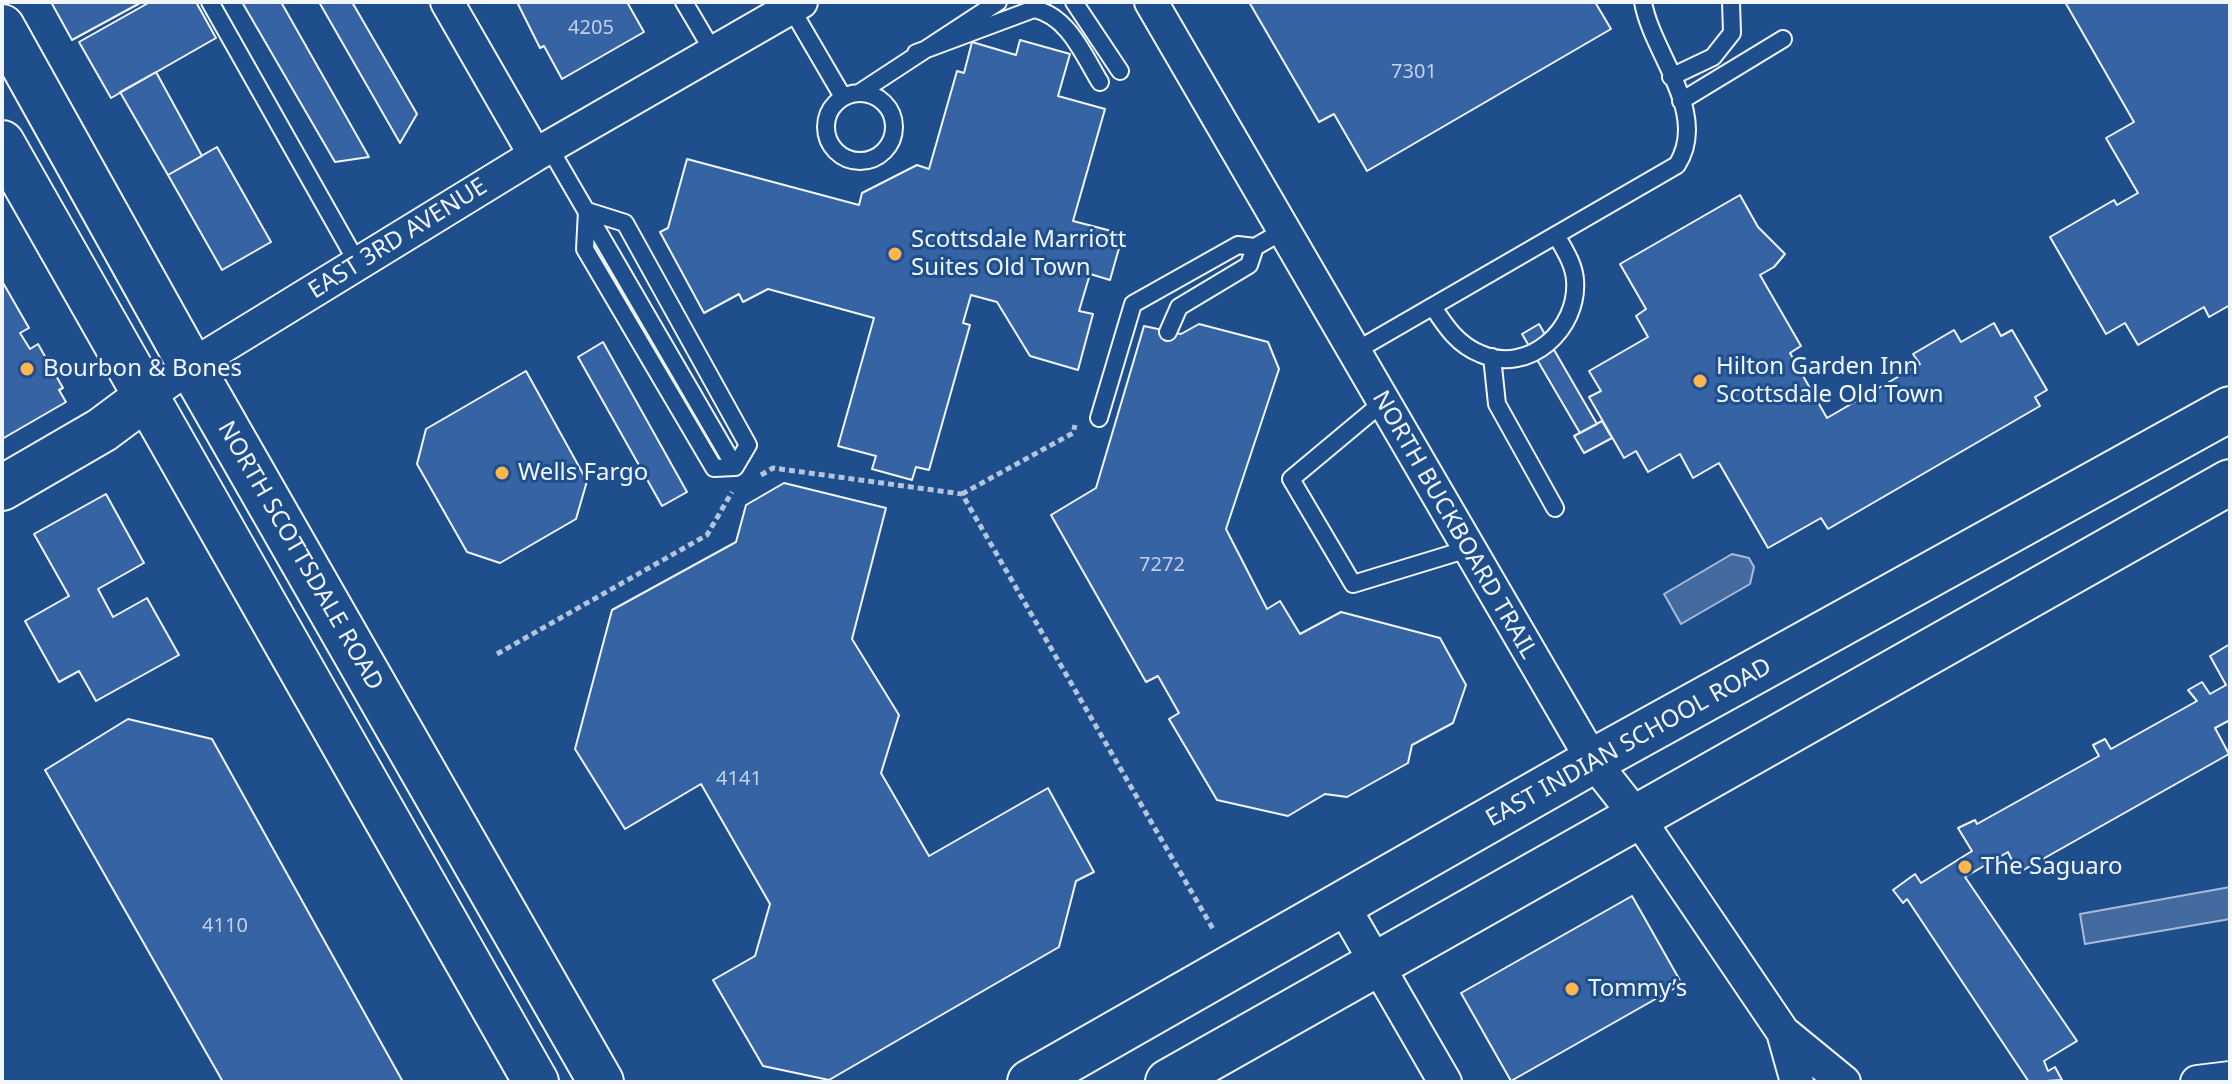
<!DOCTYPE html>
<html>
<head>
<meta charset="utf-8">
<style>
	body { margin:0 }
	#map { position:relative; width:2232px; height:1084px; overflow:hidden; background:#1f4e8c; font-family:"Noto Sans",sans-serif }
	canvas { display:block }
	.frame { position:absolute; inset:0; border:4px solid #f2f6ff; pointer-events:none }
</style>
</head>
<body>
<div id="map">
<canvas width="2232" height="1084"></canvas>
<div class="frame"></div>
</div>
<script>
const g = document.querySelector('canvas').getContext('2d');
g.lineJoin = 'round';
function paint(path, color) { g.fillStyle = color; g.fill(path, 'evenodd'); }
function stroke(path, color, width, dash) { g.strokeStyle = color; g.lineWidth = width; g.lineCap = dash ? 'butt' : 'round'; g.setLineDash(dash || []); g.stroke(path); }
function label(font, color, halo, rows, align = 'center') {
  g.font = font + ' "Noto Sans",sans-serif'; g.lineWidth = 6; g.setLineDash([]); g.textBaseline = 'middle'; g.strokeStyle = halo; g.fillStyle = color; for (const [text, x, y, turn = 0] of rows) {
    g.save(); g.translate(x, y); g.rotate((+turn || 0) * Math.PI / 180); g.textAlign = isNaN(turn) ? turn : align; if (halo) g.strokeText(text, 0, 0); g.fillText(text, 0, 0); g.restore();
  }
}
const water = new Path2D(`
	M 1732,554 L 1749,558 L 1754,567 L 1750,584 L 1681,624 L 1664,594 Z
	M 2230,887 L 2230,919 L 2085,944 L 2080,914 Z`);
paint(water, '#446ba0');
stroke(water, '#a8bbd7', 2);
const building = new Path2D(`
	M 51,2 L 142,2 L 72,40 Z
	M 150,2 L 196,2 L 216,38 L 111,98 L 79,42 Z
	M 242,2 L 281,2 L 369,157 L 335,162 Z
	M 319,2 L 352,2 L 417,114 L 400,143 Z
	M 517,2 L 627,2 L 644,32 L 562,79 L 544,46 L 540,48 Z
	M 1249,2 L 1595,2 L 1611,29 L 1367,171 L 1334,114 L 1319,122 Z
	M 2065,2 L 2230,2 L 2230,305 L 2209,317 L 2204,307 L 2138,345 L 2125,323 L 2106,334 L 2050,237 L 2114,200 L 2117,205 L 2138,193 L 2106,138 L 2134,122 Z
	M 1020,40 L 1070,54 L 1058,96 L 1105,109 L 1073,221 L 1123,234 L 1110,280 L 1090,274 L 1079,311 L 1093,314 L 1078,370 L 1030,356 L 997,302 L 971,295 L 963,323 L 970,325 L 929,470 L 916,467 L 912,480 L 872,469 L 876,456 L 838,446 L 874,318 L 768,289 L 743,302 L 739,294 L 704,313 L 660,232 L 668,228 L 687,159 L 859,205 L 862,193 L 917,165 L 929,169 L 957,71 L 964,73 L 972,42 L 1016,55 Z
	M 156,72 L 202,156 L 168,175 L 120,92 Z
	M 217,147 L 271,242 L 222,270 L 168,175 Z
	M 1740,195 L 1758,227 L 1785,254 L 1774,267 L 1760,275 L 1801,346 L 1790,353 L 1827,418 L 1920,364 L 1913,354 L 1954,330 L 1961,342 L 1994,323 L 2001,336 L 2012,330 L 2047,390 L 2035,397 L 2040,406 L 1828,529 L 1821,518 L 1768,548 L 1719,463 L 1693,478 L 1680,454 L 1648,472 L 1636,451 L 1624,458 L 1589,397 L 1601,391 L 1589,371 L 1648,337 L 1636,316 L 1646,309 L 1620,264 Z
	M 2,281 L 29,328 L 20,333 L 30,349 L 38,344 L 63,388 L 59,390 L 66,402 L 2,439 Z
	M 1199,324 L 1268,342 L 1279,369 L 1226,529 L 1267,609 L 1280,601 L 1300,634 L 1341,612 L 1440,638 L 1466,685 L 1453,723 L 1412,745 L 1408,763 L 1347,797 L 1325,794 L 1288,816 L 1217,800 L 1169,719 L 1179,713 L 1158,676 L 1146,682 L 1051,515 L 1096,488 L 1144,326 L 1181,334 Z
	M 1539,324 L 1597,424 L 1580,433 L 1522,334 Z
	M 603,342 L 687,492 L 662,506 L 578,357 Z
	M 526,371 L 587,481 L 576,519 L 500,563 L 467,552 L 417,464 L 426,429 Z
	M 1602,421 L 1612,438 L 1584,453 L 1574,436 Z
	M 784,483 L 886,508 L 852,639 L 899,715 L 881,773 L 929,856 L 1048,788 L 1094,872 L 1076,881 L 1059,947 L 829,1080 L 763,1066 L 713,980 L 755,956 L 770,904 L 701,784 L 625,829 L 575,749 L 612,610 L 736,542 L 746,505 Z
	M 106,494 L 144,563 L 98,589 L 113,617 L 147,598 L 179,655 L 96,701 L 79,671 L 59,682 L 25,621 L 69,596 L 34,534 Z
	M 2230,644 L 2230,720 L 2215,728 L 2229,754 L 2018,873 L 2008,852 L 1965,877 L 2077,1041 L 2044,1061 L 2048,1071 L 2055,1067 L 2062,1080 L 2029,1082 L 1907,899 L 1903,903 L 1893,890 L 1915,874 L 1921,883 L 1972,851 L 1958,828 L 1975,820 L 1977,824 L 2099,756 L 2093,745 L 2105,739 L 2111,749 L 2197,701 L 2188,690 L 2202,682 L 2210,694 L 2226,685 L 2210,656 Z
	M 128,719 L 212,739 L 403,1082 L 223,1082 L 45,770 Z
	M 1632,896 L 1682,984 L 1511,1081 L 1461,993 Z`);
paint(building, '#3563a3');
stroke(building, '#f2f6ff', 2);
const lane = new Path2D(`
	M 210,2 L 358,264
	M 684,2 L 714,53
	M 1074,2 L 1120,71
	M 791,8 L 843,97
	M 916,53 L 1034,9 C 1068,16 1083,54 1100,82
	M 1671,77 L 1713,57 L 1732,33 L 1731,2
	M 859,93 L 998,2
	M826 127a34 34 0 1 1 68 0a34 34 0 1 1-68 0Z
	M 1681,101 L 1783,39
	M 549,147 L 735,467
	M 587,211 L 625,223 L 748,445 L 735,467
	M 587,211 L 585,249 L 714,468 L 735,467
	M 1433,307 C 1446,327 1458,345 1481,354 C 1529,375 1579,329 1575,280 C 1574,264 1564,249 1556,235
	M 1168,332 L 1179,307 L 1249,265 L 1255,247
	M 1352,353 L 1677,165 C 1710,113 1652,54 1643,2
	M 1492,357 L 1497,404 L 1555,508
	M 1382,403 L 1291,479 L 1353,584 L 1468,549
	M 1099,418 L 1133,304 L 1238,245 L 1255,247 L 1283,231`);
const street = new Path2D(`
	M 447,2 L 535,155
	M 1151,2 L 1593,761 L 1638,818 L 1783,1032 L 1844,1082
	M 145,398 L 191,366 L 535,155 L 801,2
	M 1342,904 L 1445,1082
	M 1783,1032 L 1797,1082
	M 2197,1082 L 2230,1078`);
const secondary = new Path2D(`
	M 2,27 L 191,366 L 601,1082
	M 2,143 L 536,1082
	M 2,488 L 102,430 L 145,398
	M 1030,1082 L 1593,761 L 2230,409
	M 1168,1082 L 2230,482`);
stroke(lane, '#f2f6ff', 20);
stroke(street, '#f2f6ff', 36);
stroke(secondary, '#f2f6ff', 48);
stroke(new Path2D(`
	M 761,475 L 773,468 L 962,494 L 1213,929
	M 962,494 L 1073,433 L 1075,425
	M 497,654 L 707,535 L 732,492`), '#b3c4dc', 5, [6, 4]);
stroke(lane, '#1f4e8c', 16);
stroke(street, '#1f4e8c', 32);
stroke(secondary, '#1f4e8c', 44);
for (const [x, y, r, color] of [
	[895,254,8,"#ffb74d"],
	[27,369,8,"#ffb74d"],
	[1700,381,8,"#ffb74d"],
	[502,473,8,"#ffb74d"],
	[1965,867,8,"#ffb74d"],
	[1572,989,8,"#ffb74d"]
]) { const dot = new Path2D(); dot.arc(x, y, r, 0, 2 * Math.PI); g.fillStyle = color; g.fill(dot); stroke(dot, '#1f4e8c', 3); }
label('20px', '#c3d1e8', null, [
	["4205",591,28],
	["7301",1414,72],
	["7272",1162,565],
	["4141",739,779],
	["4110",225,926]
]);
label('24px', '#f2f6ff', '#1f4e8c', [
	["EAST 3RD AVENUE",398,239,-32],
	["NORTH BUCKBOARD TRAIL",1454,525,60],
	["NORTH SCOTTSDALE ROAD",300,556,60],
	["EAST INDIAN SCHOOL ROAD",1629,743,-29]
]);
label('24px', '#f2f6ff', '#1f4e8c', [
	["Scottsdale Marriott",911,240],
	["Suites Old Town",911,268],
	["Hilton Garden Inn",1716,367],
	["Scottsdale Old Town",1716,395],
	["Bourbon & Bones",43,369],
	["Wells Fargo",518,473],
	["The Saguaro",1981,867],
	["Tommy’s",1588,989]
], 'left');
</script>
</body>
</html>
